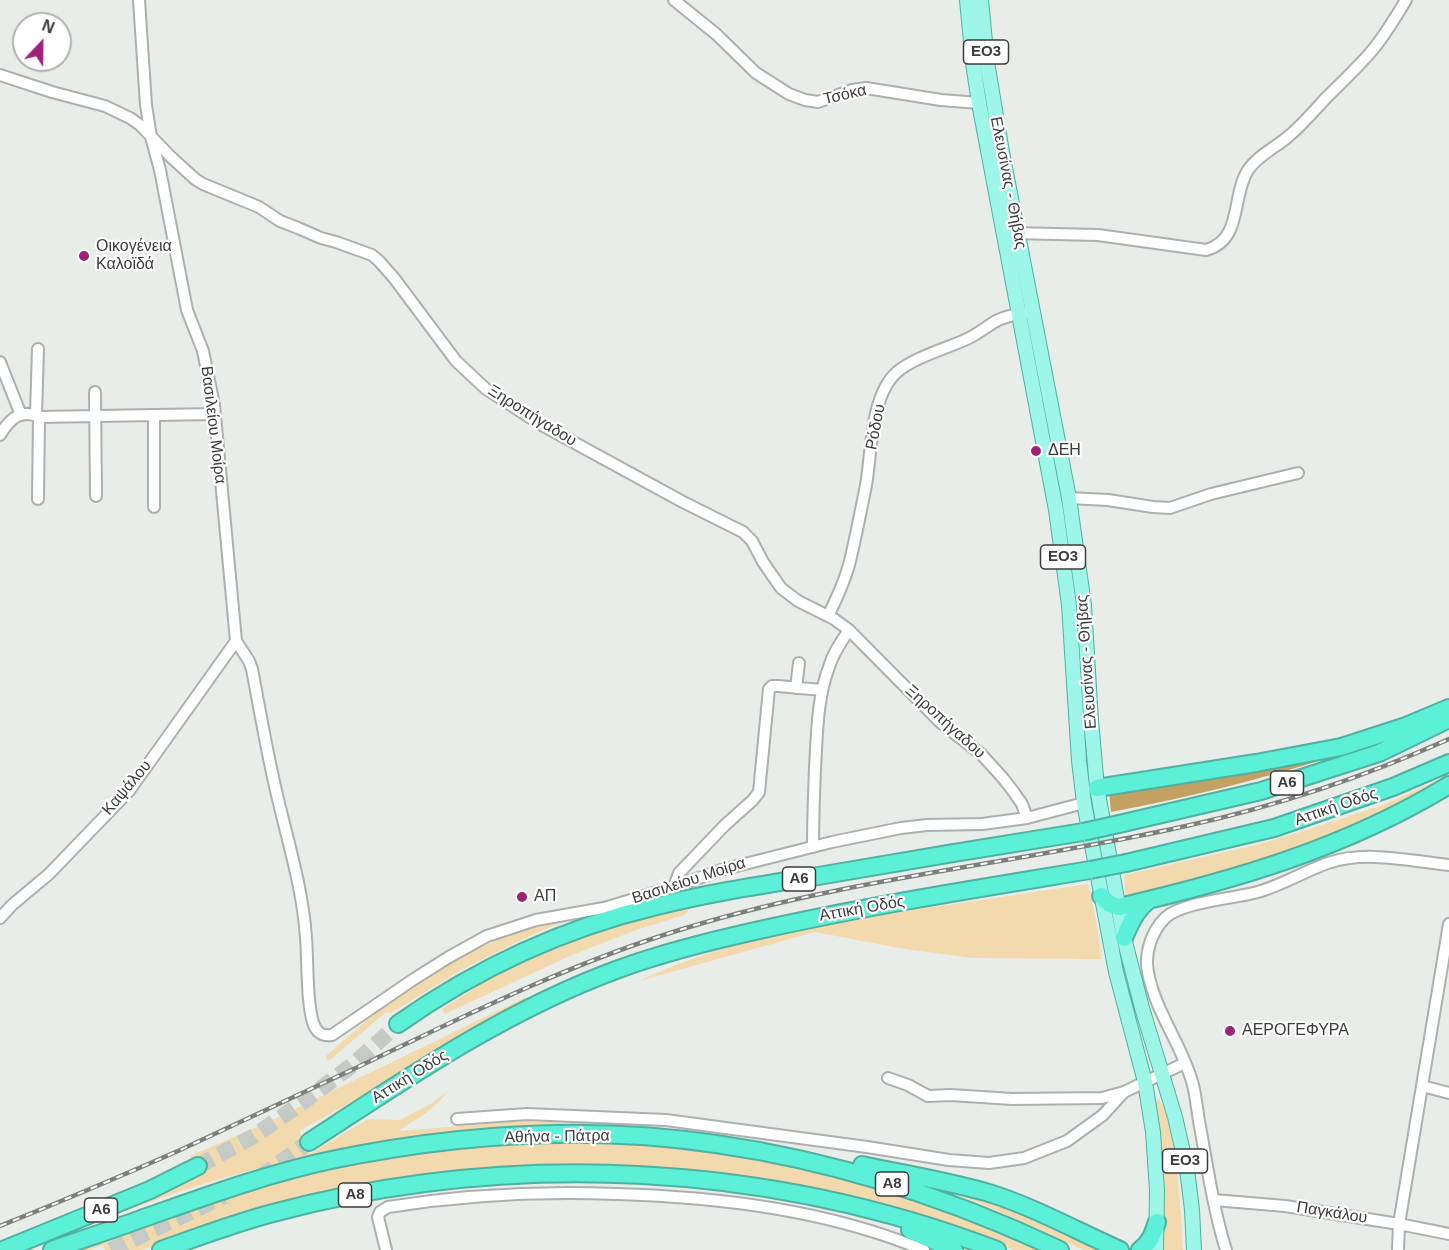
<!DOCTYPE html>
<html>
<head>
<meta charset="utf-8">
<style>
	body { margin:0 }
	#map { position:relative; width:1449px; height:1250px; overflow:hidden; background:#e9ede9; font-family:Arial,sans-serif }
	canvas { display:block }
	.north { position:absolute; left:12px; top:12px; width:60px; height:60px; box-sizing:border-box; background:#fff; border:2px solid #b1b1b1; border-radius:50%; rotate:22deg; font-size:16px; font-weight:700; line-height:24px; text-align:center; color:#3b3c3b }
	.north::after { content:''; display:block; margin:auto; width:21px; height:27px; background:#9e2277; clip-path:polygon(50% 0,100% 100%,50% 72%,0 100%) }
</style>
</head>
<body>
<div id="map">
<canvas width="1449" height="1250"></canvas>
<div class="north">N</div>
</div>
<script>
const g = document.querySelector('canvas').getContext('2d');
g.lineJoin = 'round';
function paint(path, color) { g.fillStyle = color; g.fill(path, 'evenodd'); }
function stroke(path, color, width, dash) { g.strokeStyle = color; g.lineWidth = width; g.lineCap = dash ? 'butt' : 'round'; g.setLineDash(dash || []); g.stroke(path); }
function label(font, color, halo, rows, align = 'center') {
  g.font = font + ' Arial,sans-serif'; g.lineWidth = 4.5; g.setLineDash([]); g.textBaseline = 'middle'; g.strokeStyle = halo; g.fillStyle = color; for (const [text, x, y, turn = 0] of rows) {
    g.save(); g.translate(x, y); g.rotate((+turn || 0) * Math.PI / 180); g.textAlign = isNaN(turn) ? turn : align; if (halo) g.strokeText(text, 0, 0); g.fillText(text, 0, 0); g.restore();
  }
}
paint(new Path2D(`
	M 1449,775 L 1394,808 L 1347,830 L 1254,864 L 1126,899 L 1124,875 L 1256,845 L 1313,828 L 1385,804 Z
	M 1088,884 L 1096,920 L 1102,959 L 973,958 L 904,949 L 815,932 L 639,981 C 712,946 792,930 871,917 C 943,905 1016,895 1088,884 Z
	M 687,908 L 688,912 L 684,915 L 639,929 L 572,955 L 445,1014 L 442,1009 C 464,995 486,980 509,969 C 566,941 625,922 687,908 Z
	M 551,921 L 557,922 L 558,924 L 525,938 L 463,969 L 391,1013 L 386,1012 L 330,1060 L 327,1060 L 326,1056 L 390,1000 L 453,961 L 523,928 Z
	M 524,998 L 526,1001 L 422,1063 L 299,1131 L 310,1154 L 368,1119 L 400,1120 L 432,1103 L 448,1091 L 439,1102 L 426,1113 L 398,1131 L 522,1121 L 605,1124 C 551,1126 495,1125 441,1132 C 362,1143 282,1160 206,1183 C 179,1191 154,1201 128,1210 L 200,1176 L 190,1156 L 266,1123 Z
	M 1158,1099 C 1176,1115 1182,1223 1183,1250 L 1163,1250 L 1164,1173 L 1155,1106 Z
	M 597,1141 L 685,1146 L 797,1165 L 910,1196 L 1045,1250 L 1013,1250 L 978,1236 L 906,1213 L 557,1167 L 220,1222 L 143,1250 L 105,1250 L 103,1245 L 89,1250 L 74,1250 L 215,1199 L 296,1175 L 404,1154 L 512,1143 Z
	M 942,1189 L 989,1197 L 1109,1250 L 1083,1250 L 1048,1233 L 989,1207 Z`), '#f3daae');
paint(new Path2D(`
	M 1330,753 L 1331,757 C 1259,780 1186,798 1111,812 L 1109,791 Z`), '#c2a163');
stroke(new Path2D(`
	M 198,1166 L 254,1136 L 303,1102 L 355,1063 L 398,1024
	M 260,1177 L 309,1142
	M 111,1250 L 224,1196`), '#c6cac6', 16, [16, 8]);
const minor = new Path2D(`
	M 139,0 L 146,105 L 151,137 L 160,170 L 187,310 L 203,351 L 214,405 L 236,641 L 249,661 L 252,669 C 260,711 267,753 277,795 C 288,842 303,890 306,938 C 308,958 306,1014 316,1029 C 320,1035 325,1036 332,1035 L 414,979 L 449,957 L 487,936 L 536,920 L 604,908 L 674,887 L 721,870 L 832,842 L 901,828 L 927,825 L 982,824 L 1027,818 L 1084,803
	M 674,0 L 716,34 L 756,73 L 789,94 L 805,100 L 818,102 L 852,90 L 866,88 L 941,100 L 979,103
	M 0,75 L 52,92 L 105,106 L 130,118 L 140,125 L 171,157 L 195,179 L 203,184 L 259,207 L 280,221 L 298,228 L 321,238 L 336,242 L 372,255 L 379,261 L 394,278 L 456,361 L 486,389 L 540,424 L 683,502 L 743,532 L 752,541 L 763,562 L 781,588 L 798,601 L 834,619 L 849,630 L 941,723 L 981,754 L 1002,777 L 1013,791 L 1022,804 L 1027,818
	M 1012,233 L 1098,235 L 1206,250 C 1243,240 1231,197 1248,170 C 1258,155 1277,147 1290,135 C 1303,124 1314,111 1325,99 C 1340,84 1356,69 1370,53 C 1384,37 1395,18 1406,0
	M 0,362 L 21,415
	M 95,392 L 96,496
	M 36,414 L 38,349
	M 0,435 C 9,420 20,408 39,417 L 214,414
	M 1069,498 L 1108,500 L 1153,507 L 1170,508 L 1211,494 L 1298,473
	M 38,499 L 39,417
	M 154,507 L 154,416
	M 828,616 C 837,598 845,581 850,561 C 856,536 861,510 866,485 C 872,452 870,396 897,372 C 915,357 945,349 967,339 C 978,334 987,326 998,320 C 1009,315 1021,313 1033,311
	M 796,688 L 799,663
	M 813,847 C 813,820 814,794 815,768 C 817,735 817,698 829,667 C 833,653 841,642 849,630
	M 674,887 L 679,873 L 725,825 L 753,800 L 759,792 L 769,689 L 772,686 L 778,686 L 822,690
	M 0,918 L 12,905 L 49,874 L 129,791 L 236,641
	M 888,1078 L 908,1085 L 928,1096 L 951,1095 L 1012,1099 L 1102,1098 L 1124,1092 L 1185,1063
	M 1422,1086 L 1449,1093
	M 457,1119 L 527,1114 L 666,1120 L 867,1147 L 949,1160 L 989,1163 L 1024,1158 L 1067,1141 L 1103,1115 L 1124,1092
	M 1214,1200 L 1285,1206 L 1399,1224 L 1449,1234
	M 386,1250 L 378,1217 L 380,1212 L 388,1207 C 464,1195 540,1191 616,1194 C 720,1197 827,1210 924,1250
	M 1226,1250 C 1213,1208 1207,1164 1199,1121 C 1197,1109 1196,1097 1193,1085 C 1183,1046 1155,1012 1148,972 C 1144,953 1152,931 1165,918 C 1183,901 1236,899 1261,891 C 1284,884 1305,871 1328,863 C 1366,850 1410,861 1449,865
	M 1398,1250 L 1399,1224 L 1449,924`);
const major = new Path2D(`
	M 967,0 L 973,63 L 979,103 L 1056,510 L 1069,605 L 1079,761 L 1084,803 L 1116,972 L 1145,1082 L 1153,1132 L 1157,1190 L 1156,1250
	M 981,0 L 987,62 L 1002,152 L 1069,498 L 1084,605 L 1091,720 L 1097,788 L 1124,938 L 1142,1008 L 1175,1117 L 1183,1152 L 1188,1177 L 1192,1210 L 1194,1250`);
const highway = new Path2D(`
	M 1097,788 L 1256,763 L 1341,747 L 1406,726 L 1449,708
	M 1119,824 L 1261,791 L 1379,753 L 1449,719
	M 1126,863 L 1274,828 L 1393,787 L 1449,763
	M 1101,896 L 1110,904 L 1119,907 C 1235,880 1346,848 1449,785
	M 1124,938 C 1131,922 1135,911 1149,900
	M 398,1024 C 476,969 564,928 657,906 C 716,891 776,883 836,873 C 918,859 1001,845 1083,832
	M 309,1142 C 407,1078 505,1011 616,970 C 664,952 714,940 764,929 C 872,905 981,888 1090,870
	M 862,1165 C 904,1174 947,1181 989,1193 C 1034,1207 1077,1231 1120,1250
	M 910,1230 L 954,1250
	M 3,1250 L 150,1190 L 198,1166
	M 52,1250 C 82,1239 112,1230 141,1219 C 204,1197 266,1174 331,1160 C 456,1134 589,1125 716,1144 C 835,1161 952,1199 1060,1250
	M 161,1250 C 198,1237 235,1223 273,1213 C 511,1150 767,1162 997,1250
	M 1140,1250 C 1150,1243 1153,1234 1157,1222`);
stroke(minor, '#acb1ad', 14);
stroke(major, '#50b1a0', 16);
stroke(highway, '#50b1a0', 20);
stroke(minor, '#fff', 10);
stroke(major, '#9df6e7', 14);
stroke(highway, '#5bf0d7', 16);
const rail = new Path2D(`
	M 0,1226 C 60,1202 119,1177 178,1151 C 239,1123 299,1094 360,1066 C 466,1015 573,962 686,928 C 849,878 1020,863 1186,826 C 1277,806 1364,777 1449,739`);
stroke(rail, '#7d7f7d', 4.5);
stroke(rail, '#fff', 2, [7]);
const highwayBridge = new Path2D(`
	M 1083,832 L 1119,824
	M 1090,870 L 1126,863`);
stroke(highwayBridge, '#50b1a0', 20, []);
stroke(highwayBridge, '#5bf0d7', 16);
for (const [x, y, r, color] of [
	[84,256,6,"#9e2277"],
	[1036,451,6,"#9e2277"],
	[522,897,6,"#9e2277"],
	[1230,1031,6,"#9e2277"]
]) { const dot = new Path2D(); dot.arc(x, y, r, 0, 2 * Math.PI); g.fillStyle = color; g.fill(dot); stroke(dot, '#fff', 2); }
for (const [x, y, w] of [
	[986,52,45],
	[1063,557,45],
	[1287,783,33],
	[799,879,33],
	[1185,1161,45],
	[892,1184,33],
	[355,1195,33],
	[101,1210,33]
]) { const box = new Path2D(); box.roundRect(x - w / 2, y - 12, w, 24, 4.5); g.fillStyle = '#fff'; g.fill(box); stroke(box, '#3b3c3b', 1.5); }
label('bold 15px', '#3b3c3b', null, [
	["ΕΟ3",986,52],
	["ΕΟ3",1063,557],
	["Α6",1287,783],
	["Α6",799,879],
	["ΕΟ3",1185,1161],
	["Α8",892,1184],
	["Α8",355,1195],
	["Α6",101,1210]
]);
label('16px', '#3b3c3b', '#fff', [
	["Τσόκα",845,95,-13],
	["Ελευσίνας - Θήβας",1008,183,79],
	["Ξηροπήγαδου",532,416,32],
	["Βασιλείου Μοίρα",213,425,83],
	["Ρόδου",876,427,-79],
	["Ελευσίνας - Θήβας",1087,662,-94],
	["Ξηροπήγαδου",945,722,42],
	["Καψάλου",127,788,-50],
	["Αττική Οδός",1336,807,-19],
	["Βασιλείου Μοίρα",689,881,-18],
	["Αττική Οδός",862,909,-10],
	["Αττική Οδός",410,1077,-32],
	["Αθήνα - Πάτρα",557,1137,-1],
	["Παγκάλου",1332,1213,9]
]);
label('16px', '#3b3c3b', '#fff', [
	["Οικογένεια",96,247],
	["Καλοϊδά",96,265],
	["ΔΕΗ",1048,451],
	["ΑΠ",534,897],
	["ΑΕΡΟΓΕΦΥΡΑ",1242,1031]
], 'left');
</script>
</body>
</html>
